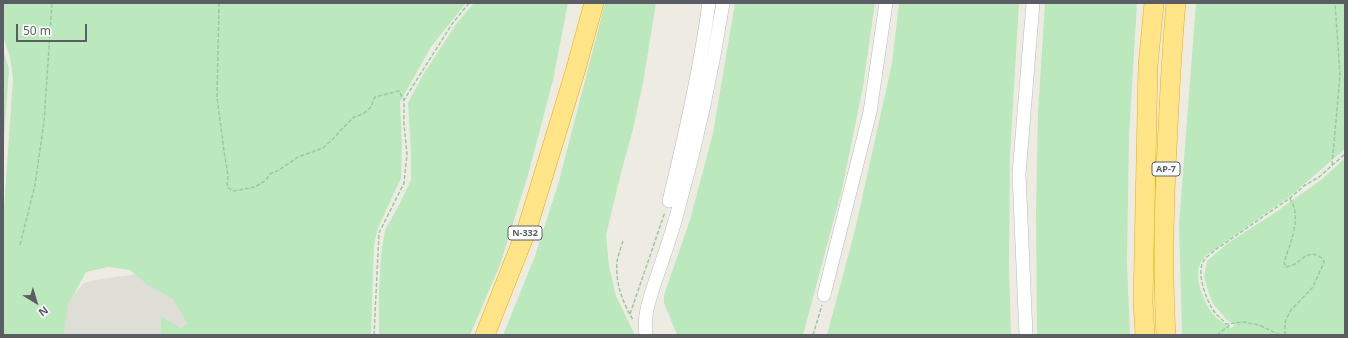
<!DOCTYPE html>
<html>
<head>
<meta charset="utf-8">
<style>
	body { margin:0 }
	#map { position:relative; width:1348px; height:338px; overflow:hidden; background:#eeece2; font-family:"Noto Sans",sans-serif }
	canvas { display:block }
	.frame { position:absolute; inset:0; border:4px solid #5a5e64; pointer-events:none }
	.north { position:absolute; left:16px; top:282px; width:40px; height:40px; -webkit-text-stroke:3px #fff; paint-order:stroke; rotate:142deg; font-size:11px; font-weight:700; line-height:16px; text-align:center; color:#5a5e64 }
	.north::after { content:''; display:block; margin:auto; width:14px; height:18px; background:#5a5e64; clip-path:polygon(50% 0,100% 100%,50% 72%,0 100%) }
	.scale { position:absolute; left:16px; top:24px; width:71px; height:18px; box-sizing:border-box; border:2px solid #5a5e64; border-top:0; padding-left:5px; font-size:12px; line-height:14px; white-space:nowrap; color:#5a5e64; -webkit-text-stroke:3px #fff; paint-order:stroke }
</style>
</head>
<body>
<div id="map">
<canvas width="1348" height="338"></canvas>
<div class="frame"></div>
<div class="north">N</div>
<div class="scale">50 m</div>
</div>
<script>
const g = document.querySelector('canvas').getContext('2d');
g.lineJoin = 'round';
function paint(path, color) { g.fillStyle = color; g.fill(path, 'evenodd'); }
function stroke(path, color, width, dash) { g.strokeStyle = color; g.lineWidth = width; g.lineCap = dash ? 'butt' : 'round'; g.setLineDash(dash || []); g.stroke(path); }
function label(font, color, halo, rows, align = 'center') {
  g.font = font + ' "Noto Sans",sans-serif'; g.lineWidth = 3; g.setLineDash([]); g.textBaseline = 'middle'; g.strokeStyle = halo; g.fillStyle = color; for (const [text, x, y, turn = 0] of rows) {
    g.save(); g.translate(x, y); g.rotate((+turn || 0) * Math.PI / 180); g.textAlign = isNaN(turn) ? turn : align; if (halo) g.strokeText(text, 0, 0); g.fillText(text, 0, 0); g.restore();
  }
}
paint(new Path2D(`
	M 190,267 L 187,322 L 181,328 L 174,325 L 161,316 L 161,335 L 64,335 L 68,305 L 75,293 L 84,283 L 101,279 Z`), '#deddd6');
paint(new Path2D(`
	M 3,3 L 466,3 L 431,47 L 400,102 L 402,146 L 401,178 L 378,228 L 374,245 L 371,335 L 161,335 L 161,316 L 179,327 L 181,328 L 187,323 L 173,299 L 148,285 L 130,270 L 108,267 L 86,272 L 68,305 L 64,335 L 3,335 L 3,223 L 13,78 L 10,57 L 3,36 Z
	M 474,3 L 568,3 L 553,80 L 528,175 L 500,265 L 470,335 L 379,335 L 379,293 L 381,254 L 385,230 L 399,205 L 411,180 L 411,152 L 408,103 L 423,75 L 456,24 Z
	M 605,3 L 656,3 L 643,83 L 633,129 L 621,173 L 606,235 L 609,266 L 616,296 L 635,335 L 503,335 L 535,256 L 559,181 Z
	M 735,3 L 875,3 L 863,87 L 842,189 L 803,335 L 677,335 L 664,303 L 664,295 L 690,220 L 713,133 Z
	M 899,3 L 1019,3 L 1010,156 L 1009,267 L 1011,335 L 827,335 L 855,230 L 892,63 Z
	M 1045,3 L 1137,3 L 1129,137 L 1127,263 L 1130,335 L 1037,335 L 1036,211 L 1038,112 Z
	M 1196,3 L 1345,3 L 1345,149 L 1289,197 L 1205,256 C 1204,258 1201,261 1200,264 C 1194,279 1204,302 1213,314 C 1218,320 1224,324 1231,328 L 1234,326 L 1234,323 L 1228,321 L 1213,304 L 1207,288 L 1204,276 L 1207,261 L 1228,243 L 1273,214 L 1321,180 L 1345,158 L 1345,335 L 1182,335 L 1179,224 Z
	M 3,49 L 9,69 L 3,155 Z`), '#bce8be');
const minor = new Path2D(`
	M 669,201 C 685,136 700,70 709,3
	M 824,295 L 870,112 L 886,3
	M 646,335 C 643,315 650,298 656,279 C 664,256 672,233 678,210 C 697,142 712,73 723,3
	M 1026,335 L 1019,174 L 1033,3`);
const highway = new Path2D(`
	M 485,335 L 527,229 L 575,72 L 594,3
	M 1145,335 L 1143,302 L 1148,66 L 1154,3
	M 1166,335 C 1162,266 1164,197 1168,128 C 1170,86 1172,45 1176,3`);
stroke(minor, '#b7babf', 14);
stroke(highway, '#f0ac00', 20);
stroke(new Path2D(`
	M 219,3 L 217,97 L 224,151 L 228,176 L 227,187 L 233,191 L 255,187 L 266,180 L 270,174 L 279,170 L 298,157 L 323,148 L 335,137 L 340,131 L 354,117 L 363,114 L 371,107 L 375,97 L 399,91 L 404,100
	M 1332,165 L 1340,75 L 1335,3
	M 623,241 C 621,247 618,255 617,262 C 615,283 623,303 633,320
	M 20,245 L 35,185 L 44,122 L 52,3
	M 630,314 L 665,212
	M 374,335 L 379,233 L 404,183 L 407,154 L 404,124 L 404,100 L 452,24 L 469,3
	M 813,335 L 822,305
	M 1217,335 L 1231,324
	M 1280,335 L 1259,325 L 1244,322 L 1226,324 C 1222,319 1216,315 1213,310 C 1206,299 1198,277 1202,264 C 1204,258 1211,254 1215,250 L 1290,198 L 1305,185 L 1319,177 L 1345,154
	M 1285,335 L 1285,322 L 1291,310 L 1313,287 L 1324,262 L 1323,259 C 1308,248 1305,259 1293,265 C 1291,266 1289,266 1286,267 L 1284,263 C 1289,246 1299,225 1294,207 C 1293,204 1291,202 1290,198`), '#95c9a5', 1.5, [4, 2]);
stroke(minor, '#fff', 13);
stroke(highway, '#ffe488', 19);
for (const [x, y, w] of [
	[1166,169,28],
	[525,233,34]
]) { const box = new Path2D(); box.roundRect(x - w / 2, y - 7, w, 14, 3); g.fillStyle = '#fff'; g.fill(box); stroke(box, '#5a5e64', 1); }
label('bold 9px', '#5a5e64', null, [
	["AP-7",1166,169],
	["N-332",525,233]
]);
</script>
</body>
</html>
